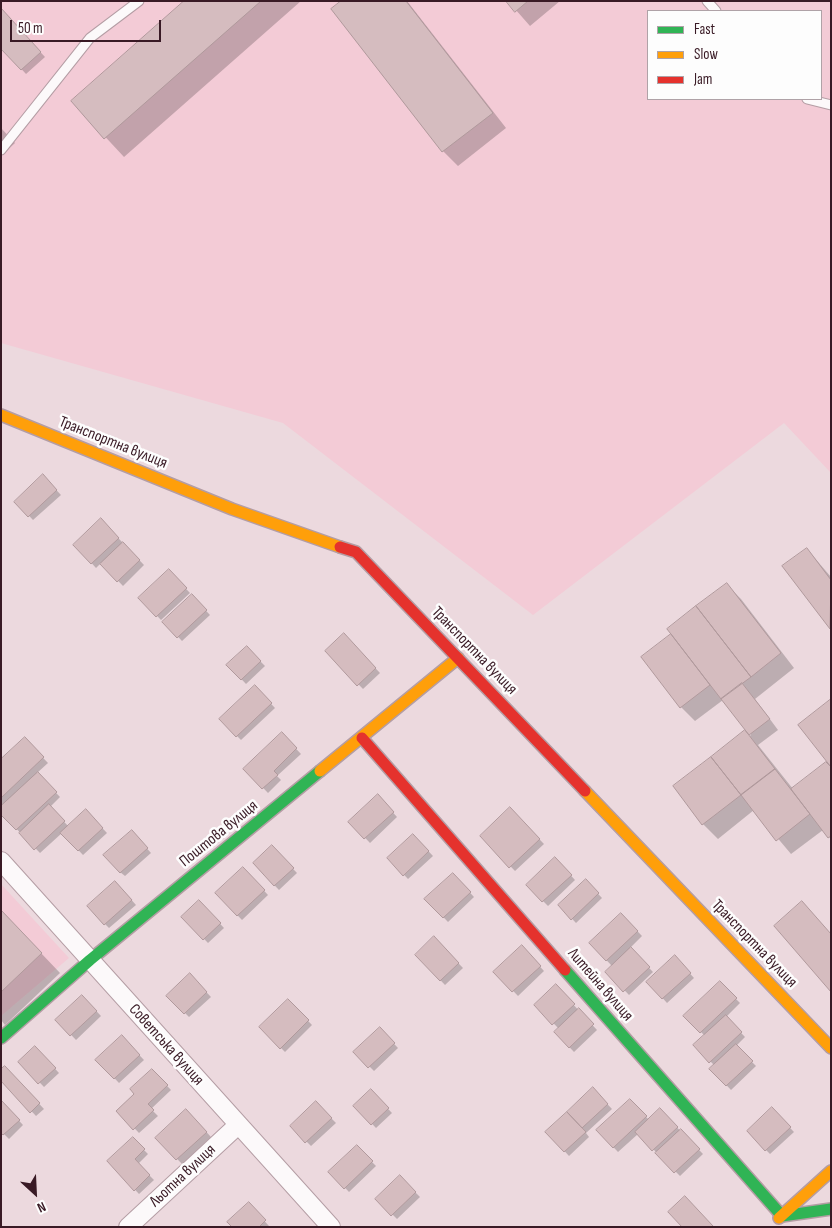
<!DOCTYPE html>
<html>
<head>
<meta charset="utf-8">
<style>
	body { margin:0 }
	#map { position:relative; width:832px; height:1228px; overflow:hidden; background:#ecd9de; font-family:"Sofia Sans Condensed",sans-serif }
	canvas { display:block }
	.frame { position:absolute; inset:0; border:2px solid #391a25; pointer-events:none }
	.legend { position:absolute; left:647px; top:10px; width:175px; height:90px; box-sizing:border-box; background:#fdfdfd; border:1px solid #afa2a7; margin:0; padding:6px 9px; list-style:none; font-size:15px; color:#391a25 }
	.legend li { display:flex; align-items:center; gap:10px; height:25px }
	.legend b { width:25px; border:1px solid #afa2a7 }
	.north { position:absolute; left:10px; top:1168px; width:50px; height:50px; -webkit-text-stroke:4px #fdfdfd; paint-order:stroke; rotate:155deg; font-size:14px; font-weight:700; line-height:20px; text-align:center; color:#391a25 }
	.north::after { content:''; display:block; margin:auto; width:18px; height:22px; background:#391a25; clip-path:polygon(50% 0,100% 100%,50% 72%,0 100%) }
	.scale { position:absolute; left:10px; top:20px; width:151px; height:22px; box-sizing:border-box; border:2px solid #391a25; border-top:0; padding-left:6px; font-size:15px; line-height:18px; white-space:nowrap; color:#391a25; -webkit-text-stroke:4px #fdfdfd; paint-order:stroke }
</style>
</head>
<body>
<div id="map">
<canvas width="832" height="1228"></canvas>
<div class="frame"></div>
<ul class="legend">
<li><b style="height:6px;background:#30b455"></b>Fast</li>
<li><b style="height:6px;background:#ff9f0a"></b>Slow</li>
<li><b style="height:6px;background:#e5322d"></b>Jam</li>
</ul>
<div class="north">N</div>
<div class="scale">50 m</div>
</div>
<script>
const g = document.querySelector('canvas').getContext('2d');
g.lineJoin = 'round';
function paint(path, color) { g.fillStyle = color; g.fill(path, 'evenodd'); }
function stroke(path, color, width, dash) { g.strokeStyle = color; g.lineWidth = width; g.lineCap = dash ? 'butt' : 'round'; g.setLineDash(dash || []); g.stroke(path); }
function label(font, color, halo, rows, align = 'center') {
  g.font = font + ' "Sofia Sans Condensed",sans-serif'; g.lineWidth = 5; g.setLineDash([]); g.textBaseline = 'middle'; g.strokeStyle = halo; g.fillStyle = color; for (const [text, x, y, turn = 0] of rows) {
    g.save(); g.translate(x, y); g.rotate((+turn || 0) * Math.PI / 180); g.textAlign = isNaN(turn) ? turn : align; if (halo) g.strokeText(text, 0, 0); g.fillText(text, 0, 0); g.restore();
  }
}
paint(new Path2D(`
	M 1,1 L 831,1 L 831,473 L 784,423 L 533,615 L 283,423 L 1,343 ZM 648,11 L 821,11 L 821,99 L 648,99 Z
	M 1,884 L 69,958 L 1,1016 Z`), '#f3cbd6');
paint(new Path2D(`
	M 186,1 L 301,1 L 124,157 L 72,101 Z
	M 343,1 L 407,1 L 506,128 L 458,166 L 443,151 L 333,9 Z
	M 508,1 L 560,1 L 530,26 Z
	M 1,10 L 45,57 L 26,74 L 1,47 Z
	M 1,128 L 15,143 L 1,156 Z
	M 43,476 L 61,495 L 33,520 L 16,502 Z
	M 101,520 L 144,565 L 123,586 L 101,563 L 96,568 L 75,545 Z
	M 807,549 L 831,577 L 831,628 L 784,566 Z
	M 169,571 L 190,593 L 161,620 L 140,598 Z
	M 727,585 L 741,599 L 794,668 L 755,699 L 778,730 L 758,745 L 793,789 L 828,762 L 831,701 L 831,839 L 823,830 L 791,854 L 754,810 L 718,839 L 703,824 L 674,786 L 751,735 L 723,700 L 695,721 L 681,707 L 673,634 Z
	M 192,596 L 210,615 L 182,641 L 164,622 Z
	M 344,635 L 380,673 L 363,689 L 326,651 Z
	M 247,648 L 265,666 L 246,684 L 228,665 Z
	M 255,687 L 275,708 L 241,740 L 220,719 Z
	M 282,734 L 301,754 L 277,776 L 281,780 L 268,793 L 245,769 Z
	M 25,739 L 48,763 L 37,773 L 60,797 L 50,807 L 69,827 L 86,811 L 107,833 L 83,855 L 62,833 L 40,853 L 1,813 L 1,761 Z
	M 378,796 L 397,817 L 370,843 L 350,822 Z
	M 510,809 L 544,844 L 515,871 L 481,836 Z
	M 413,835 L 433,856 L 408,879 L 388,858 Z
	M 136,836 L 151,853 L 125,876 L 120,872 Z
	M 272,847 L 297,873 L 279,890 L 254,864 Z
	M 555,858 L 575,880 L 548,906 L 527,885 Z
	M 243,868 L 268,895 L 242,920 L 216,893 Z
	M 453,874 L 474,897 L 448,922 L 426,899 Z
	M 586,881 L 602,898 L 576,923 L 560,906 Z
	M 120,887 L 136,905 L 109,928 L 105,924 Z
	M 199,901 L 224,928 L 208,943 L 183,917 Z
	M 1,911 L 60,973 L 5,1025 L 1,1020 Z
	M 621,914 L 642,936 L 630,948 L 653,972 L 629,995 L 607,972 L 612,966 L 590,943 Z
	M 434,938 L 463,968 L 445,985 L 416,955 Z
	M 522,947 L 544,971 L 518,996 L 495,972 Z
	M 675,957 L 694,978 L 667,1003 L 648,982 Z
	M 190,975 L 211,997 L 189,1017 L 168,996 Z
	M 720,983 L 740,1003 L 726,1017 L 745,1037 L 736,1046 L 756,1066 L 731,1090 L 711,1069 L 715,1066 L 695,1046 L 705,1036 L 685,1016 Z
	M 556,986 L 597,1030 L 574,1052 L 555,1032 L 559,1029 L 536,1005 Z
	M 82,996 L 101,1016 L 76,1040 L 57,1020 Z
	M 288,1000 L 312,1025 L 285,1052 L 260,1027 Z
	M 380,1029 L 398,1048 L 374,1071 L 355,1052 Z
	M 122,1037 L 144,1060 L 119,1083 L 97,1060 Z
	M 35,1047 L 59,1073 L 44,1087 L 20,1062 Z
	M 5,1067 L 44,1109 L 36,1116 L 1,1079 Z
	M 152,1070 L 171,1090 L 151,1109 L 158,1116 L 139,1133 L 118,1111 L 136,1094 Z
	M 593,1089 L 612,1109 L 586,1133 L 589,1137 L 569,1156 L 547,1132 Z
	M 371,1091 L 392,1113 L 376,1128 L 355,1106 Z
	M 630,1100 L 649,1120 L 660,1110 L 703,1154 L 680,1176 L 638,1134 L 618,1152 L 598,1131 Z
	M 1,1101 L 23,1125 L 9,1139 L 1,1131 Z
	M 316,1103 L 336,1123 L 311,1146 L 291,1126 Z
	M 772,1109 L 794,1132 L 770,1154 L 748,1132 Z
	M 186,1110 L 211,1137 L 182,1164 L 157,1138 Z
	M 133,1139 L 148,1154 L 138,1164 L 154,1180 L 139,1194 L 108,1161 Z
	M 357,1147 L 376,1166 L 349,1192 L 330,1172 Z
	M 400,1177 L 420,1197 L 397,1219 L 377,1199 Z
	M 249,1204 L 269,1226 L 268,1227 L 233,1227 Z`), '#0003');
const building = new Path2D(`
	M 184,1 L 261,1 L 104,139 L 71,101 Z
	M 341,1 L 406,1 L 493,113 L 442,152 L 331,9 Z
	M 506,1 L 528,1 L 515,12 Z
	M 1,8 L 41,52 L 21,70 L 1,49 Z
	M 43,474 L 57,490 L 28,517 L 14,502 Z
	M 101,518 L 119,538 L 91,564 L 73,545 Z
	M 123,542 L 140,560 L 117,582 L 100,564 Z
	M 807,548 L 831,580 L 830,629 L 782,566 Z
	M 169,569 L 187,588 L 156,617 L 138,598 Z
	M 727,583 L 781,653 L 751,677 L 696,606 Z
	M 192,594 L 207,610 L 177,638 L 162,622 Z
	M 696,606 L 751,677 L 721,699 L 667,629 Z
	M 344,633 L 376,668 L 357,686 L 325,651 Z
	M 671,634 L 710,685 L 680,708 L 641,657 Z
	M 247,646 L 261,661 L 241,680 L 226,665 Z
	M 742,683 L 770,719 L 749,735 L 721,699 Z
	M 255,685 L 272,703 L 236,737 L 219,719 Z
	M 831,699 L 831,767 L 798,725 Z
	M 745,730 L 775,769 L 741,795 L 711,757 Z
	M 282,732 L 297,748 L 274,771 L 278,775 L 262,789 L 243,769 Z
	M 25,737 L 44,757 L 1,798 L 1,759 Z
	M 711,757 L 741,795 L 702,825 L 673,786 Z
	M 826,762 L 831,767 L 831,836 L 828,838 L 791,789 Z
	M 775,769 L 810,814 L 776,841 L 741,795 Z
	M 38,772 L 57,792 L 16,830 L 1,815 L 1,806 Z
	M 378,794 L 394,812 L 364,839 L 348,822 Z
	M 49,804 L 65,821 L 34,850 L 19,833 Z
	M 510,807 L 540,839 L 509,868 L 480,836 Z
	M 86,809 L 103,828 L 78,851 L 60,833 Z
	M 132,830 L 148,848 L 120,873 L 103,855 Z
	M 413,834 L 429,851 L 403,876 L 387,858 Z
	M 272,845 L 294,868 L 274,886 L 253,863 Z
	M 555,857 L 572,875 L 542,902 L 526,885 Z
	M 243,867 L 265,890 L 237,916 L 215,893 Z
	M 453,873 L 471,892 L 443,918 L 424,899 Z
	M 586,879 L 599,893 L 571,920 L 558,905 Z
	M 115,881 L 132,900 L 104,925 L 87,906 Z
	M 199,900 L 221,923 L 203,940 L 181,917 Z
	M 802,901 L 831,934 L 831,992 L 774,926 Z
	M 1,910 L 42,953 L 1,992 Z
	M 621,913 L 638,931 L 606,961 L 589,943 Z
	M 434,936 L 459,963 L 440,981 L 415,955 Z
	M 522,945 L 541,966 L 512,992 L 493,972 Z
	M 631,947 L 650,967 L 623,992 L 605,972 Z
	M 675,955 L 691,973 L 662,999 L 646,982 Z
	M 190,973 L 207,992 L 184,1014 L 166,996 Z
	M 720,981 L 737,998 L 700,1033 L 683,1016 Z
	M 556,984 L 575,1004 L 552,1025 L 534,1005 Z
	M 82,995 L 97,1011 L 70,1036 L 55,1020 Z
	M 288,999 L 309,1020 L 280,1049 L 259,1027 Z
	M 579,1008 L 594,1024 L 569,1048 L 554,1032 Z
	M 726,1015 L 742,1032 L 709,1063 L 693,1045 Z
	M 380,1027 L 395,1043 L 368,1068 L 353,1052 Z
	M 122,1035 L 140,1055 L 114,1079 L 95,1060 Z
	M 736,1044 L 753,1061 L 726,1086 L 709,1069 Z
	M 35,1046 L 56,1068 L 38,1084 L 18,1062 Z
	M 5,1066 L 40,1103 L 30,1113 L 1,1081 L 1,1069 Z
	M 152,1069 L 168,1085 L 148,1104 L 154,1110 L 133,1130 L 116,1111 L 134,1094 L 130,1089 Z
	M 593,1087 L 608,1104 L 582,1128 L 567,1112 Z
	M 371,1089 L 389,1108 L 371,1125 L 353,1106 Z
	M 630,1099 L 647,1116 L 613,1148 L 596,1130 Z
	M 1,1100 L 20,1120 L 3,1135 L 1,1133 Z
	M 316,1101 L 332,1118 L 305,1143 L 290,1126 Z
	M 772,1107 L 791,1127 L 765,1151 L 747,1131 Z
	M 660,1108 L 678,1127 L 652,1151 L 635,1132 Z
	M 186,1109 L 207,1132 L 176,1160 L 155,1138 Z
	M 567,1112 L 586,1132 L 564,1152 L 545,1132 Z
	M 681,1129 L 700,1149 L 674,1173 L 655,1153 Z
	M 133,1137 L 145,1149 L 135,1159 L 150,1175 L 134,1191 L 107,1161 Z
	M 357,1145 L 373,1161 L 344,1189 L 328,1172 Z
	M 400,1175 L 416,1192 L 391,1216 L 375,1199 Z
	M 685,1196 L 713,1226 L 712,1227 L 682,1227 L 668,1212 Z
	M 249,1202 L 266,1220 L 259,1227 L 232,1227 L 227,1222 Z`);
paint(building, '#d5bcbf');
stroke(building, '#b0999c', 1);
const lane = new Path2D(`
	M 707,1 L 716,11
	M 807,99 L 831,105
	M 1,150 L 90,38 L 139,1`);
const street = new Path2D(`
	M 1,861 L 331,1227
	M 128,1227 L 238,1125`);
const fast = new Path2D(`
	M 565,970 L 782,1216 L 831,1209
	M 1,1038 L 90,960 L 320,771`);
const slow = new Path2D(`
	M 1,415 L 232,509 L 340,547
	M 320,771 L 458,658
	M 585,791 L 831,1048
	M 779,1218 L 831,1171`);
const jam = new Path2D(`
	M 340,547 L 356,552 L 585,791
	M 362,738 L 565,970`);
stroke(lane, '#b49da4', 11);
stroke(street, '#b49da4', 20);
stroke(fast, '#b49da4', 14);
stroke(slow, '#b49da4', 14);
stroke(jam, '#b49da4', 14);
stroke(lane, '#fcf9fa', 9);
stroke(street, '#fcf9fa', 18);
stroke(fast, '#30b455', 11);
stroke(slow, '#ff9f0a', 11);
stroke(jam, '#e5322d', 11);
label('16px', '#391a25', '#fdfdfd', [
	["Транспортна вулиця",113,443,22],
	["Транспортна вулиця",474,651,46],
	["Поштова вулиця",219,834,-39],
	["Транспортна вулиця",754,944,46],
	["Литейна вулиця",600,985,49],
	["Советська вулиця",166,1045,48],
	["Льотна вулиця",183,1176,-43]
]);
</script>
</body>
</html>
